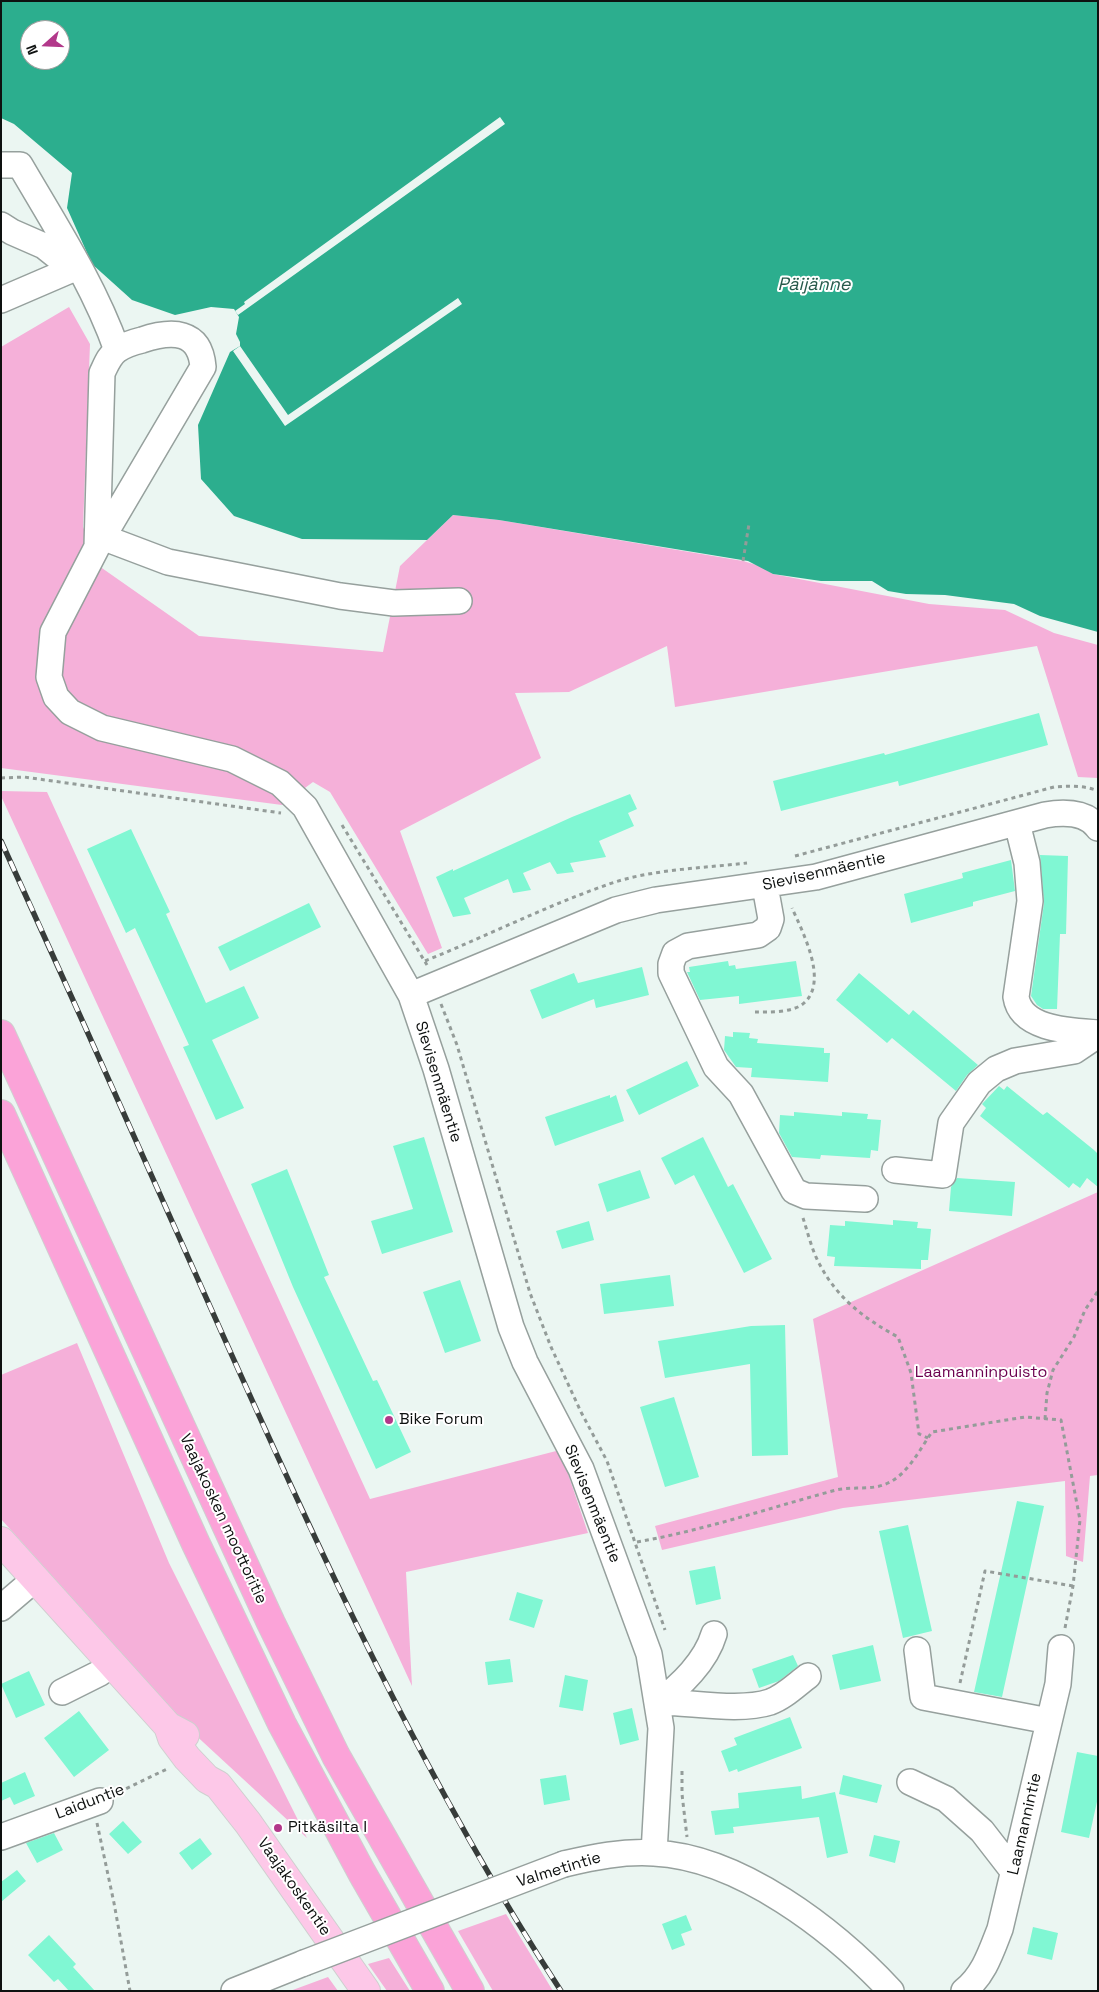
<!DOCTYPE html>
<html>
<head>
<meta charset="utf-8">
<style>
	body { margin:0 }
	#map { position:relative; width:1099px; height:1992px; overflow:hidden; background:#ebf6f2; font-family:"Space Grotesk",sans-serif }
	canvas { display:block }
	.frame { position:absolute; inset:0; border:2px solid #0e1110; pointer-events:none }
	.north { position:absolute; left:20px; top:20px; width:50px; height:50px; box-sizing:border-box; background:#fff; border:1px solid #9fa09f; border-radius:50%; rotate:250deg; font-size:14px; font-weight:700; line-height:20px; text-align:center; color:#0e1110 }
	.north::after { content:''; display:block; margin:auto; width:18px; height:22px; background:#b2388a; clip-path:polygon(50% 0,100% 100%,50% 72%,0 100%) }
</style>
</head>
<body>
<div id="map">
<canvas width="1099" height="1992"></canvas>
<div class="frame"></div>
<div class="north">N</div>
</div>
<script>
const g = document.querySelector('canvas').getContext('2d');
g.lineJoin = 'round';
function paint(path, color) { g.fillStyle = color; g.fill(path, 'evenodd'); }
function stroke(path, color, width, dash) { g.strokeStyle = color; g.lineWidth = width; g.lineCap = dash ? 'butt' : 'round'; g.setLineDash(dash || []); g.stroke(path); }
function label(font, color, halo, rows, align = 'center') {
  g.font = font + ' "Space Grotesk",sans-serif'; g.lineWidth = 4; g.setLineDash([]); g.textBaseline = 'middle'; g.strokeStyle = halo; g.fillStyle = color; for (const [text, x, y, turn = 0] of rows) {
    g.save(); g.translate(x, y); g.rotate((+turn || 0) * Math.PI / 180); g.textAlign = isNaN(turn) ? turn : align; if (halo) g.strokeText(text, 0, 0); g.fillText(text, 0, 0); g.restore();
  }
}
paint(new Path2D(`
	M 69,307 L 90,344 L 83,527 L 99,566 L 199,636 L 383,652 L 400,566 L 453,515 L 499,520 L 743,561 L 760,566 L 773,574 L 929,604 L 1005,610 L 1054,633 L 1098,645 L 1098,778 L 1078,777 L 1037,646 L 675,707 L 667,646 L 569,692 L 515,693 L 541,758 L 400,831 L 442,948 L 428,954 L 330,792 L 313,782 L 282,805 L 1,768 L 1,347 Z
	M 1,791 L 47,792 L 370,1499 L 560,1450 L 588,1533 L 406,1572 L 412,1686 L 1,796 Z
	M 1098,1192 L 1098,1475 L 1090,1476 L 1083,1562 L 1066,1556 L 1065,1481 L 843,1508 L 662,1550 L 655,1526 L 838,1477 L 813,1319 Z
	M 77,1343 L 169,1563 L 307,1838 L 190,1730 L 1,1519 L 1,1375 Z
	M 506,1914 L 553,1991 L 493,1991 L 490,1986 L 458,1931 Z
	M 389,1958 L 410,1991 L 387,1991 L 368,1964 Z
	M 328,1977 L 338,1991 L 290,1991 Z`), '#f5b0d9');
paint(new Path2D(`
	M 1,1 L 1098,1 L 1098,632 L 1040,616 L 1014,604 L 945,595 L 906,594 L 888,591 L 872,581 L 821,581 L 773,574 L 748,561 L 499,520 L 453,515 L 427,540 L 302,539 L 234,516 L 201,479 L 198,425 L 230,352 L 240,346 L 240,342 L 236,334 L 239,317 L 234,309 L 211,307 L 175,315 L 132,300 L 92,264 L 67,208 L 72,173 L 14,124 L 1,118 ZM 30,30 L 60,30 L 60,60 L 30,60 Z`), '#2cae8e');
paint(new Path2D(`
	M 500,117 L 505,124 L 238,315 L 235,311 L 245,304 L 244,302 Z
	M 458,298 L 462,304 L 285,426 L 233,351 L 240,346 L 288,415 Z`), '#ebf6f2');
paint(new Path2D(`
	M 1039,713 L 1048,745 L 899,786 L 898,781 L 781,811 L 773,781 L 884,753 L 885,755 Z
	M 630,794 L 637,809 L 628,813 L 634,826 L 599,841 L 606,857 L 570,863 L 574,872 L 557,874 L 550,862 L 523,873 L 531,890 L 513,893 L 508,879 L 464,898 L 471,914 L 453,917 L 436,877 L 453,869 L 453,871 L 572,817 Z
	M 131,829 L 170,912 L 166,914 L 206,1003 L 244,986 L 259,1018 L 212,1040 L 244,1108 L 216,1120 L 183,1047 L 189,1045 L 135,928 L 126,933 L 87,849 Z
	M 1040,855 L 1068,856 L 1066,934 L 1060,934 L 1057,1009 L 1043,1009 L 1037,1005 L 1031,996 L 1044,903 Z
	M 1011,860 L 1015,891 L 973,902 L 973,906 L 911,923 L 904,894 L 963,878 L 962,873 Z
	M 309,903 L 321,927 L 230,971 L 218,947 Z
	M 728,961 L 729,966 L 735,965 L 736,969 L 796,961 L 802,996 L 739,1004 L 739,996 L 700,1000 L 687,972 L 690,972 L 689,967 Z
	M 642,967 L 649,995 L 596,1008 L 594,999 L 542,1019 L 530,990 L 574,973 L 578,983 Z
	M 859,973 L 909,1015 L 913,1010 L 978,1065 L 967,1075 L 956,1091 L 892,1038 L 887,1043 L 836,1000 Z
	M 733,1032 L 750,1033 L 749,1038 L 758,1039 L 757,1043 L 824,1048 L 824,1053 L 830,1053 L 828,1082 L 751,1077 L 752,1068 L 736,1067 L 724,1050 L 725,1036 L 733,1037 Z
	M 687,1061 L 699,1086 L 639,1115 L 626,1090 Z
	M 999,1086 L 1004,1090 L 1007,1086 L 1043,1115 L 1047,1112 L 1094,1150 L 1098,1154 L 1098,1187 L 1087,1178 L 1080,1188 L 1073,1183 L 1069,1188 L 980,1116 L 986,1108 L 982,1104 Z
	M 610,1095 L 610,1098 L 616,1095 L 624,1121 L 555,1146 L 545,1117 Z
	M 794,1112 L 842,1116 L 842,1112 L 868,1114 L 867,1119 L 881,1120 L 878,1151 L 871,1150 L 870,1158 L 821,1155 L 820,1159 L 792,1157 L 779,1133 L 780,1115 L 794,1116 Z
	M 424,1137 L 453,1232 L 382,1254 L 371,1221 L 413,1209 L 393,1146 Z
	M 703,1137 L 728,1187 L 733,1184 L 772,1259 L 744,1273 L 694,1175 L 675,1185 L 661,1158 Z
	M 287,1169 L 329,1275 L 324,1277 L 373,1381 L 377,1380 L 411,1452 L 376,1469 L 293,1287 L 251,1184 Z
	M 640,1170 L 650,1198 L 607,1212 L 598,1184 Z
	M 957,1178 L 1015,1182 L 1012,1216 L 949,1211 L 951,1187 Z
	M 893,1220 L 918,1222 L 917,1228 L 931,1229 L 928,1260 L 921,1260 L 921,1269 L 834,1266 L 835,1257 L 827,1256 L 830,1225 L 845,1226 L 845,1221 L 893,1225 Z
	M 589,1221 L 594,1240 L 562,1249 L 556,1231 Z
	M 670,1275 L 674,1306 L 604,1314 L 600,1284 Z
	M 460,1280 L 481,1341 L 445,1353 L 423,1292 Z
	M 785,1325 L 788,1455 L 752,1456 L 750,1364 L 665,1378 L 658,1341 L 751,1326 Z
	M 674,1397 L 699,1477 L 665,1487 L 640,1407 Z
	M 1017,1501 L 1044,1506 L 1002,1697 L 974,1692 Z
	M 908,1525 L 932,1631 L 903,1638 L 879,1531 Z
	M 715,1566 L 721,1599 L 696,1605 L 689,1571 Z
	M 517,1592 L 543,1600 L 534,1628 L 509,1620 Z
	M 873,1645 L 881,1681 L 840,1690 L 832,1655 Z
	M 793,1655 L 798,1666 L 779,1681 L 759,1688 L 752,1669 Z
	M 510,1659 L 513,1682 L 488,1685 L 485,1662 Z
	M 29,1671 L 45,1705 L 16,1718 L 1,1684 Z
	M 565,1675 L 588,1680 L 583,1711 L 559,1707 Z
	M 632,1708 L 639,1740 L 620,1745 L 613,1713 Z
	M 79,1711 L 109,1750 L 74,1777 L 44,1738 Z
	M 790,1717 L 802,1748 L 738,1772 L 737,1769 L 729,1772 L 721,1751 L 737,1745 L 734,1738 Z
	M 1077,1752 L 1098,1756 L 1098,1797 L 1089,1838 L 1061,1832 Z
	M 25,1772 L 35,1796 L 14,1805 L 10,1797 L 1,1801 L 1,1783 Z
	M 566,1775 L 570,1800 L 544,1805 L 540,1779 Z
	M 843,1775 L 882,1785 L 877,1803 L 839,1794 Z
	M 801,1786 L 802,1799 L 835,1792 L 848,1853 L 827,1858 L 819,1817 L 733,1827 L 734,1833 L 715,1835 L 711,1811 L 739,1808 L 738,1793 Z
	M 123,1821 L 142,1842 L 128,1854 L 109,1834 Z
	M 54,1833 L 63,1850 L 37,1863 L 26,1843 Z
	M 874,1835 L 900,1841 L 895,1863 L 869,1856 Z
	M 200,1838 L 212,1854 L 192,1870 L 179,1853 Z
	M 17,1870 L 26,1881 L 1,1902 L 1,1882 Z
	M 686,1915 L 692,1930 L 681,1934 L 685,1945 L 672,1950 L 662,1924 Z
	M 1033,1927 L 1058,1933 L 1052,1960 L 1027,1954 Z
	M 49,1935 L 76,1964 L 73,1967 L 95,1991 L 69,1991 L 58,1979 L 54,1982 L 28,1955 Z`), '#80f7d3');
const minor = new Path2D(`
	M 1,165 L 20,165 C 55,225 94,285 117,350
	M 1,225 L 12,232 L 44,246 L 74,270
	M 1,300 L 73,269
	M 102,537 L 168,562 L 340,596 L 394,603 L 459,601
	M 97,547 L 203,367 C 200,330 172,330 142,340 C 134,342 124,345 117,350 C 109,356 106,365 102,373 L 97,547 L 53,632 L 49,677 L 56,697 L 70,712 L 102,728 L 232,759 L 280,783 L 305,807 L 411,995
	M 1017,823 L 1027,863 L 1030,901 L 1016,997 C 1021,1030 1071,1031 1098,1033
	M 765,886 L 771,919 L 768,928 L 758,935 L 688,946 L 675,953 L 671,964 L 671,973 L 716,1067 L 741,1094 L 794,1191 L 806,1196 L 865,1199
	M 895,1170 L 943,1175 L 951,1123 L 979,1083 L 996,1069 L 1015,1061 L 1074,1051 L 1098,1035
	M 1,1608 L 35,1579
	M 917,1650 L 923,1697 L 1049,1721
	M 62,1692 L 100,1673 L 111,1663
	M 658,1702 C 691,1702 739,1712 770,1702 C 784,1697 796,1685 808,1676
	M 658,1702 C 681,1686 706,1661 714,1634
	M 910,1782 L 946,1799 L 982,1831 L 1013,1871
	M 1,1837 L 100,1801
	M 654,1853 L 661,1728 L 649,1654 L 581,1469 L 525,1362 L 511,1327 L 436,1069 L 411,995 L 616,910 L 656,900 L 816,877 L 1045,815 C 1063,812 1086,811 1098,828
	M 564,1864 C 594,1857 623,1851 654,1853 C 740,1857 834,1930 891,1991
	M 234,1991 L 304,1963
	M 964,1991 C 984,1975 991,1952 1000,1929 L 1058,1684 L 1061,1648`);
const major = new Path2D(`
	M 1,1541 L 168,1726 L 185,1735
	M 168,1726 L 172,1738 L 187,1758 L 207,1779 L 218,1785 L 248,1823 L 366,1991`);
const highway = new Path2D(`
	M 1,1034 L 271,1623 L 336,1756 L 470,1991
	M 1,1114 L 196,1544 L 282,1724 L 362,1873 L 430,1991`);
stroke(minor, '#96a09d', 28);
stroke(major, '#cfcfcf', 30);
stroke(highway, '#cfcfcf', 30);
stroke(new Path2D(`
	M 743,561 L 749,524
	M 1,778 L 24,777 L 281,813
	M 342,825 L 427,965
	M 795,856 L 1054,787 C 1069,786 1084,785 1098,791
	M 425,961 C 489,935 550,904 615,882 C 657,869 704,868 747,863
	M 441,1004 L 457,1045 L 530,1293 L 551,1347 L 581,1412 L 607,1461 L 665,1630
	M 755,1012 C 769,1012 793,1013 804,1003 C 829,981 802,931 792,908
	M 803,1218 C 808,1233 812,1251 820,1265 C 838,1299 865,1319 898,1337 L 911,1373 L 919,1434 L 928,1438
	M 1045,1419 L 1047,1393 L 1053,1370 L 1074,1337 L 1085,1310 L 1098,1291
	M 637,1542 C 705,1530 769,1508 836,1490 C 853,1486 872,1491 888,1483 C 908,1474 920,1449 932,1432 L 1025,1417 L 1061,1420 L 1080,1520 L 1073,1586 L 1065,1628
	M 960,1683 L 985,1571 L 1073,1586
	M 682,1771 L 682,1794 L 687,1837
	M 119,1792 L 167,1769
	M 97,1823 L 114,1903 L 130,1991`), '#949c99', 3, [4, 4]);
stroke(minor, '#fff', 25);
stroke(major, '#fdc8e8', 28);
stroke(highway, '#fba3d8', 28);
const rail = new Path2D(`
	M 1,841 C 74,1001 145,1161 217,1322 C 319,1551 424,1781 561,1991`);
stroke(rail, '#373c3a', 5.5);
stroke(rail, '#fff', 4, [11]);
const minorBridge = new Path2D(`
	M 304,1963 L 564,1864`);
stroke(minorBridge, '#96a09d', 28, []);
stroke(minorBridge, '#fff', 25);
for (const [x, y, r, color] of [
	[389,1420,5,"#b2388a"],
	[278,1828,5,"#b2388a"]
]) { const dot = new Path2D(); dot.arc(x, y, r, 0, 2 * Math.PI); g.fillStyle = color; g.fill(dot); stroke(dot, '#fff', 2); }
label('16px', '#0e1110', '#fff', [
	["Sievisenmäentie",824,872,-13],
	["Sievisenmäentie",438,1082,73],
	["Sievisenmäentie",592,1504,68],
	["Vaajakosken moottoritie",223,1519,65],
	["Laiduntie",90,1802,-21],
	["Laamannintie",1025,1824,-77],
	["Valmetintie",559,1870,-17],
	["Vaajakoskentie",294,1887,55]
]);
label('16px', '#6b014f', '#fff', [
	["Laamanninpuisto",981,1373]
]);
label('16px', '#0e1110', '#fff', [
	["Bike Forum",399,1420],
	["Pitkäsilta I",288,1828]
], 'left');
label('italic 18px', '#275a4b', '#fff', [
	["Päijänne",814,285]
]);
</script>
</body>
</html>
